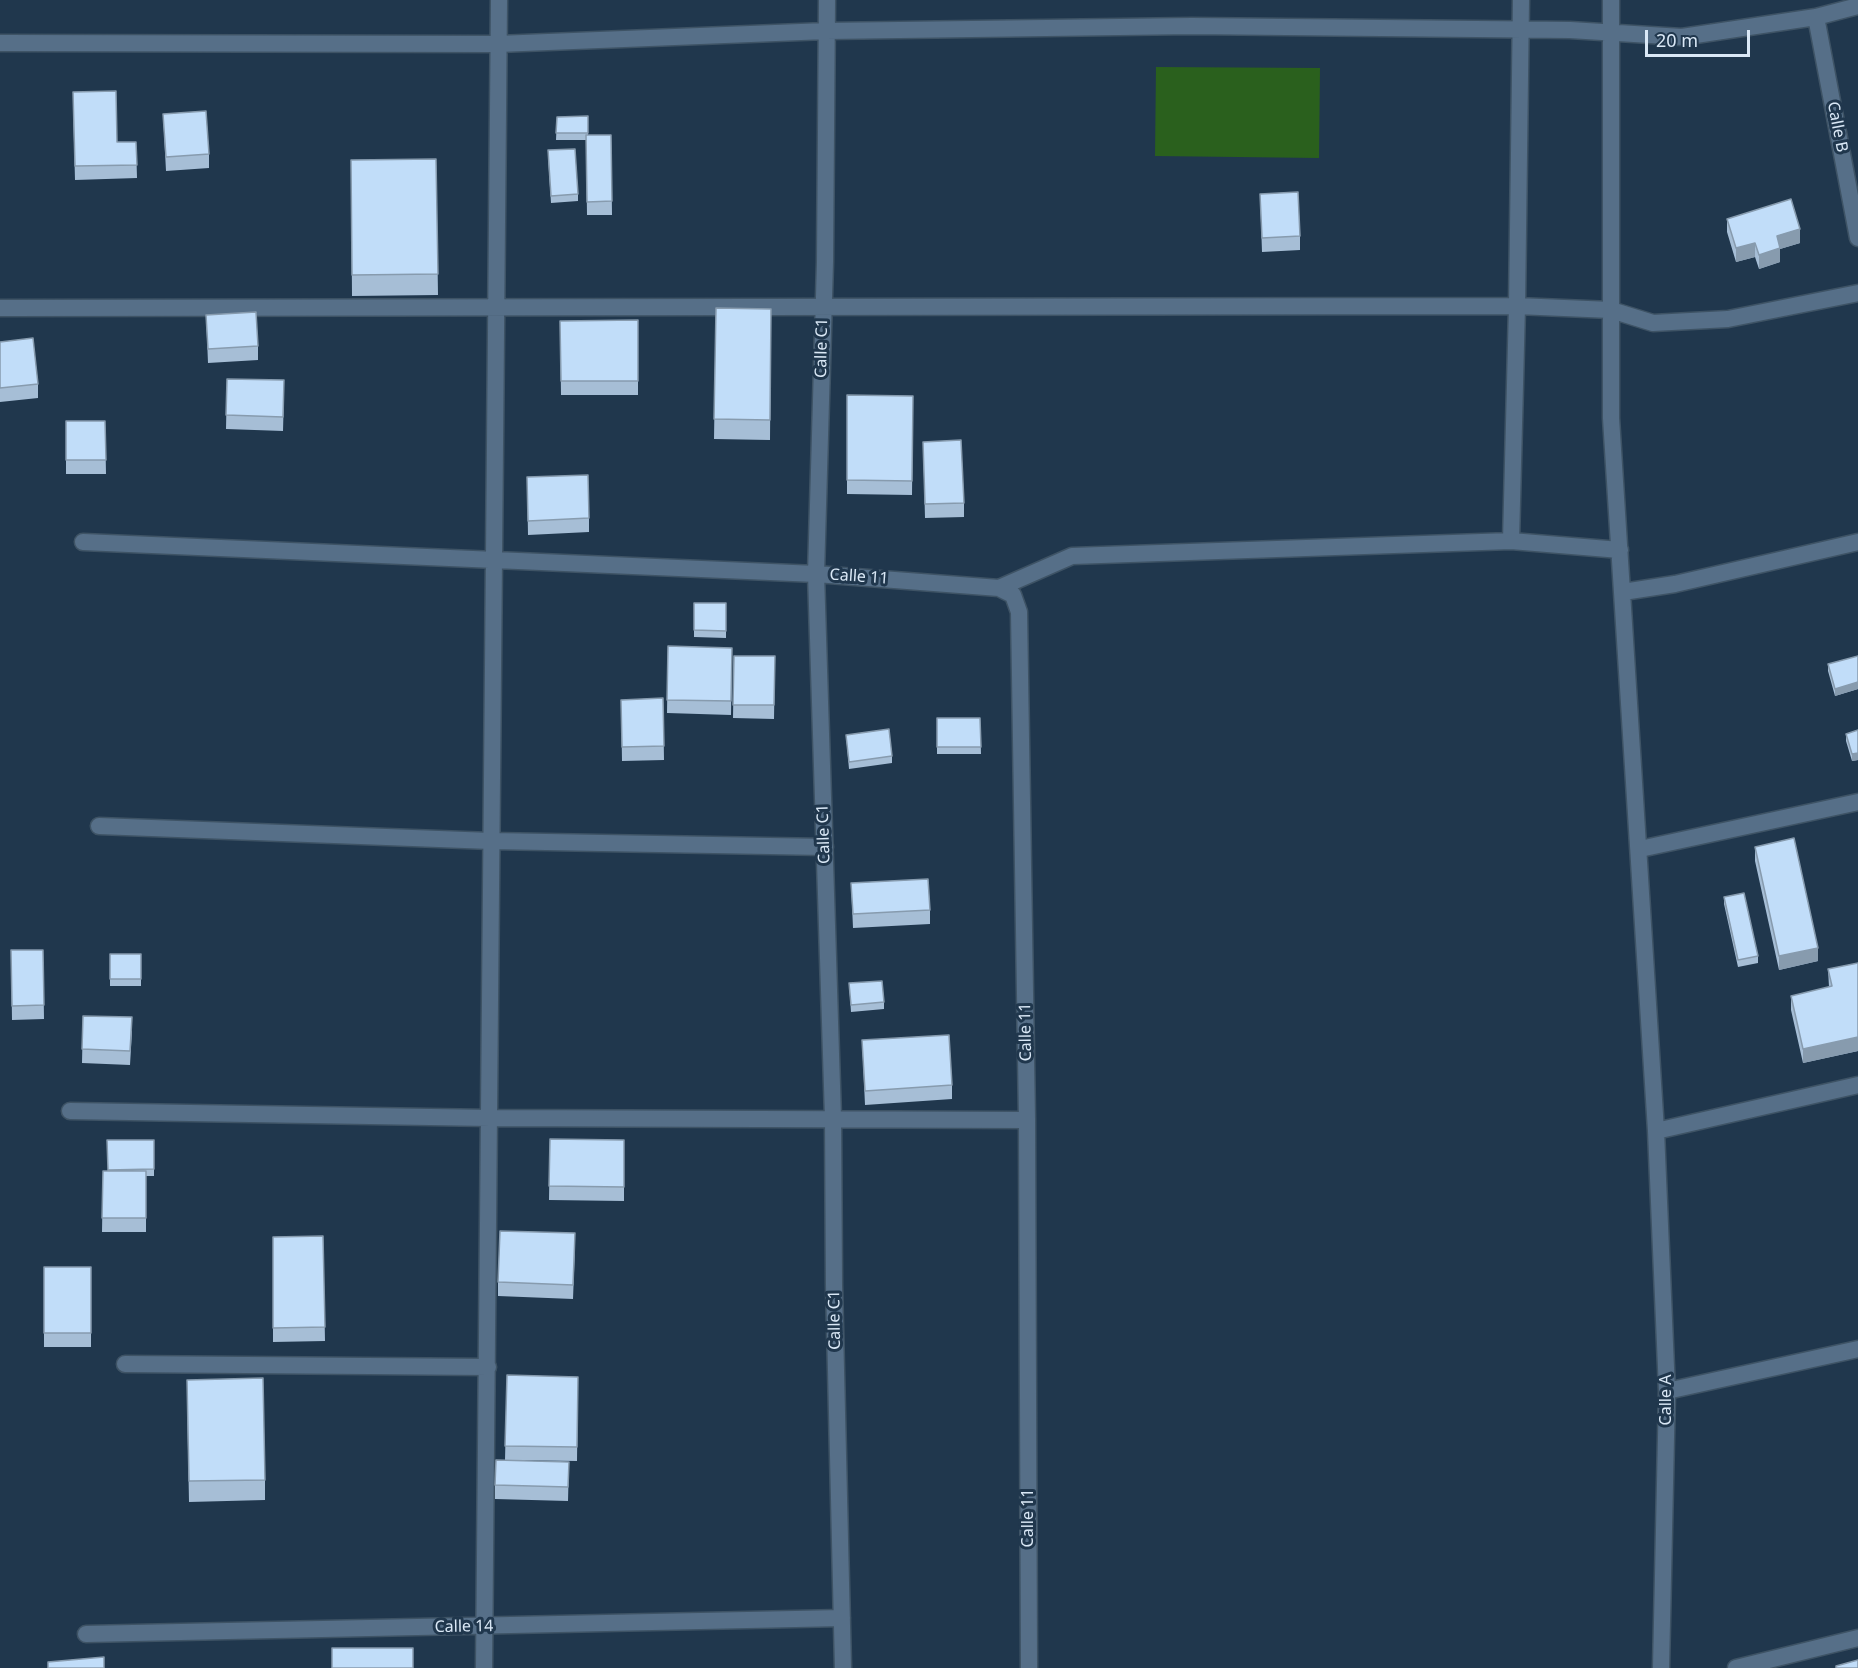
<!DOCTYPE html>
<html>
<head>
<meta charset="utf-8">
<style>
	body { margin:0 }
	#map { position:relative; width:1858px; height:1668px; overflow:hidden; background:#20374d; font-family:"Noto Sans",sans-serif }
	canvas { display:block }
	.scale { position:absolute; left:1645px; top:30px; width:105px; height:27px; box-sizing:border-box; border:3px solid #dae8f6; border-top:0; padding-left:8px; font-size:18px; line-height:21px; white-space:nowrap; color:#dae8f6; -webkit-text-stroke:4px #20374d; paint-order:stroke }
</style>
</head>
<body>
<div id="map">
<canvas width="1858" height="1668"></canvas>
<div class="scale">20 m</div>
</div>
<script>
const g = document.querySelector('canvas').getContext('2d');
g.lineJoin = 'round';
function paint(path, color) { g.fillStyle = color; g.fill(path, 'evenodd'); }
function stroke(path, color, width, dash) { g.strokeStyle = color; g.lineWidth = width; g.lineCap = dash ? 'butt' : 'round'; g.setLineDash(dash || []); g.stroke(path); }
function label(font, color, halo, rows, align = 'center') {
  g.font = font + ' "Noto Sans",sans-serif'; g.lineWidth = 6; g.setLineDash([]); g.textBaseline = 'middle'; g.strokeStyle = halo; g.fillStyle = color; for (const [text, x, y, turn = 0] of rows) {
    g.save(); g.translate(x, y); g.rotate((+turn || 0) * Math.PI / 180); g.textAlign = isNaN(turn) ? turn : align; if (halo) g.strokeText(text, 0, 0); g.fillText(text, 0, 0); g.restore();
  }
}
paint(new Path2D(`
	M 1156,67 L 1320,68 L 1319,158 L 1155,156 Z`), '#2a601d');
const minor = new Path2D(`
	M 827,0 L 825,262 L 816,574 L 833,1118 L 834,1285 L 843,1668
	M 1611,0 L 1611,418 L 1656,1131 L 1667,1391 L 1661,1668
	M 1816,17 L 1858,238
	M 0,43 L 498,44 L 826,31 L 1192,26 L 1570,30 L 1682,37 L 1816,17 L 1858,6
	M 0,308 L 1517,306 L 1611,310 L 1653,323 L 1728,319 L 1858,293
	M 1511,541 L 1620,550
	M 83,542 L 816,574 L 999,588 L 1013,595 L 1019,612 L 1027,1120 L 1029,1668
	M 999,588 L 1072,556 L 1511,541 L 1517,306 L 1521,0
	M 1623,592 L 1675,584 L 1858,542
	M 99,826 L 491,841 L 825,847
	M 1640,849 L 1858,802
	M 70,1111 L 490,1118 L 1027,1120
	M 1656,1131 L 1858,1085
	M 125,1364 L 488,1367
	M 1667,1391 L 1858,1349
	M 86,1634 L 842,1618
	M 484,1668 L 499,0
	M 1736,1668 L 1858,1638`);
stroke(minor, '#3e5365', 19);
stroke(minor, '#566f88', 16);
paint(new Path2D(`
	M 73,106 L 117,142 L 136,142 L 137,178 L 75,180 Z
	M 163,114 L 209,154 L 209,168 L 166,171 Z
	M 588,116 L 588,135 L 611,135 L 612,215 L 587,215 L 586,140 L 556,140 L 557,117 Z
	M 548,157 L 578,194 L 578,201 L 551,203 Z
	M 436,159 L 438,295 L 352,296 L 351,160 Z
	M 1260,194 L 1300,236 L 1300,250 L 1262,252 Z
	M 1727,219 L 1800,243 L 1780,249 L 1780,262 L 1759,269 L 1755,257 L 1736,262 L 1727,232 Z
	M 716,308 L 771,309 L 770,440 L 714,439 Z
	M 206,315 L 258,346 L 258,360 L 208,363 Z
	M 638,320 L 638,395 L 561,395 L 560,321 Z
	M 0,342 L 38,384 L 38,398 L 0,402 Z
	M 227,379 L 284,394 L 283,431 L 226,429 Z
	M 847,395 L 913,396 L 912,495 L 847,494 Z
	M 66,421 L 105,421 L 106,474 L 66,474 Z
	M 923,442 L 964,503 L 964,517 L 925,518 Z
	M 527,477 L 589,518 L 589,532 L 528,535 Z
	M 694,603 L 726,603 L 726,638 L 694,637 Z
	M 668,646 L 732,648 L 731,715 L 667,713 Z
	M 734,656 L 775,656 L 774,719 L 733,718 Z
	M 1858,656 L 1858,689 L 1835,696 L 1828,671 L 1828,664 Z
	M 663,698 L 664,760 L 622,761 L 621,700 Z
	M 937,718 L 980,718 L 981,754 L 937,754 Z
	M 1858,730 L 1858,760 L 1852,761 L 1846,741 L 1846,734 Z
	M 846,735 L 892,756 L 892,763 L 849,769 Z
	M 1755,847 L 1818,961 L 1779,970 L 1755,861 Z
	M 851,883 L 930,910 L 930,924 L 853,928 Z
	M 1724,897 L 1758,956 L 1758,963 L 1738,967 L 1724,904 Z
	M 11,950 L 43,950 L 44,1019 L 12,1020 Z
	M 110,954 L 141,954 L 141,986 L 110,986 Z
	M 1858,963 L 1858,1051 L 1803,1063 L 1791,1010 L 1791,996 L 1829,987 L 1828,969 Z
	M 849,983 L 884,1002 L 884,1009 L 851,1012 Z
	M 83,1016 L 132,1031 L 130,1065 L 82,1063 Z
	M 862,1040 L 952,1085 L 952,1099 L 865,1105 Z
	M 550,1139 L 624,1140 L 624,1201 L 549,1200 Z
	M 154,1140 L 154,1176 L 146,1176 L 146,1232 L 102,1232 L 103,1171 L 108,1171 Z
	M 323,1236 L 325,1341 L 273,1342 L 273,1237 Z
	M 575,1247 L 573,1299 L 498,1296 L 498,1282 Z
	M 44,1267 L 91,1267 L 91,1347 L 44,1347 Z
	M 507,1375 L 578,1377 L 577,1461 L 505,1460 Z
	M 187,1400 L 265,1480 L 265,1500 L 189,1502 Z
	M 569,1462 L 568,1501 L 495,1499 L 495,1485 Z`), '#a6bed6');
paint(new Path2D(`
	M 1800,229 L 1800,243 L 1780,249 L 1780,262 L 1759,269 L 1759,255 L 1777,236 Z
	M 1755,243 L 1755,257 L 1736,262 L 1736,248 Z
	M 1858,682 L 1858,689 L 1835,696 L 1835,689 Z
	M 1858,753 L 1858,760 L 1852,761 L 1852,754 Z
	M 1818,948 L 1818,961 L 1779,970 L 1779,956 Z
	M 1858,1037 L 1858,1051 L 1803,1063 L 1803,1049 Z`), '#879bae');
const building = new Path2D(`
	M 116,91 L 117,142 L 136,142 L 137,165 L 75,166 L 73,92 Z
	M 206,111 L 209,154 L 166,157 L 163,114 Z
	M 588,116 L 588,133 L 556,133 L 557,117 Z
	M 586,135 L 611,135 L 612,201 L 587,202 Z
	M 575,149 L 578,194 L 551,196 L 548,150 Z
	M 436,159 L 438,274 L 352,275 L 351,160 Z
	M 1298,192 L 1300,236 L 1262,238 L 1260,194 Z
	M 1791,199 L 1800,229 L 1777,236 L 1780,248 L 1759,255 L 1755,243 L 1736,248 L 1727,219 Z
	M 716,308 L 771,309 L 770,420 L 714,419 Z
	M 256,312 L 258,346 L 208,349 L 206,315 Z
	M 638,320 L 638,381 L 561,381 L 560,321 Z
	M 33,338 L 38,384 L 0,388 L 0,342 Z
	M 227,379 L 284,380 L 283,417 L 226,415 Z
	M 847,395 L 913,396 L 912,481 L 847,480 Z
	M 66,421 L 105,421 L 106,460 L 66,460 Z
	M 961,440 L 964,503 L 925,504 L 923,442 Z
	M 588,475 L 589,518 L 528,521 L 527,477 Z
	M 694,603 L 726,603 L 726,631 L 694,630 Z
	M 668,646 L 732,648 L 731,701 L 667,700 Z
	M 734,656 L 775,656 L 774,705 L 733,705 Z
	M 1858,656 L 1858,682 L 1835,689 L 1828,664 Z
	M 663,698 L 664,746 L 622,747 L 621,700 Z
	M 937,718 L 980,718 L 981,747 L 937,747 Z
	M 889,729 L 892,756 L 849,762 L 846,735 Z
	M 1858,730 L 1858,753 L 1852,754 L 1846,734 Z
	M 1794,838 L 1818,948 L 1779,956 L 1755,847 Z
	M 928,879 L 930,910 L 853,914 L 851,883 Z
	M 1744,893 L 1758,956 L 1738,960 L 1724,897 Z
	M 11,950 L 43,950 L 44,1005 L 12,1006 Z
	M 110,954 L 141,954 L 141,979 L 110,979 Z
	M 1858,963 L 1858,1037 L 1803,1049 L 1791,996 L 1832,986 L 1828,969 Z
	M 882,981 L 884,1002 L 851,1005 L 849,983 Z
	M 83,1016 L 132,1017 L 130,1051 L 82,1049 Z
	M 949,1035 L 952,1085 L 865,1091 L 862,1040 Z
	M 550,1139 L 624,1140 L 624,1187 L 549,1186 Z
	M 107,1140 L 154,1140 L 154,1169 L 108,1170 Z
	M 103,1171 L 146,1171 L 146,1218 L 102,1218 Z
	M 500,1231 L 575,1233 L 573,1285 L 498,1282 Z
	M 323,1236 L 325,1327 L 273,1328 L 273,1237 Z
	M 44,1267 L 91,1267 L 91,1333 L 44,1333 Z
	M 507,1375 L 578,1377 L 577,1447 L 505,1446 Z
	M 263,1378 L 265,1480 L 189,1481 L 187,1380 Z
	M 496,1460 L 569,1462 L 568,1487 L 495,1485 Z
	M 332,1648 L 413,1648 L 413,1668 L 332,1668 Z
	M 104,1657 L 104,1668 L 48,1668 L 48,1662 Z
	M 1858,1660 L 1858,1668 L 1836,1668 L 1836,1666 Z`);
paint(building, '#c1ddf9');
stroke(building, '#879bae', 1.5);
label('16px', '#dae8f6', '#20374d', [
	["Calle B",1837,127,79],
	["Calle C1",822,348,-89],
	["Calle 11",859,577,4],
	["Calle C1",824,834,-92],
	["Calle 11",1026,1032,-91],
	["Calle C1",835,1320,-91],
	["Calle A",1666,1400,-90],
	["Calle 11",1028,1518,-90],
	["Calle 14",464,1627,-1]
]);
</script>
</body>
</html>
